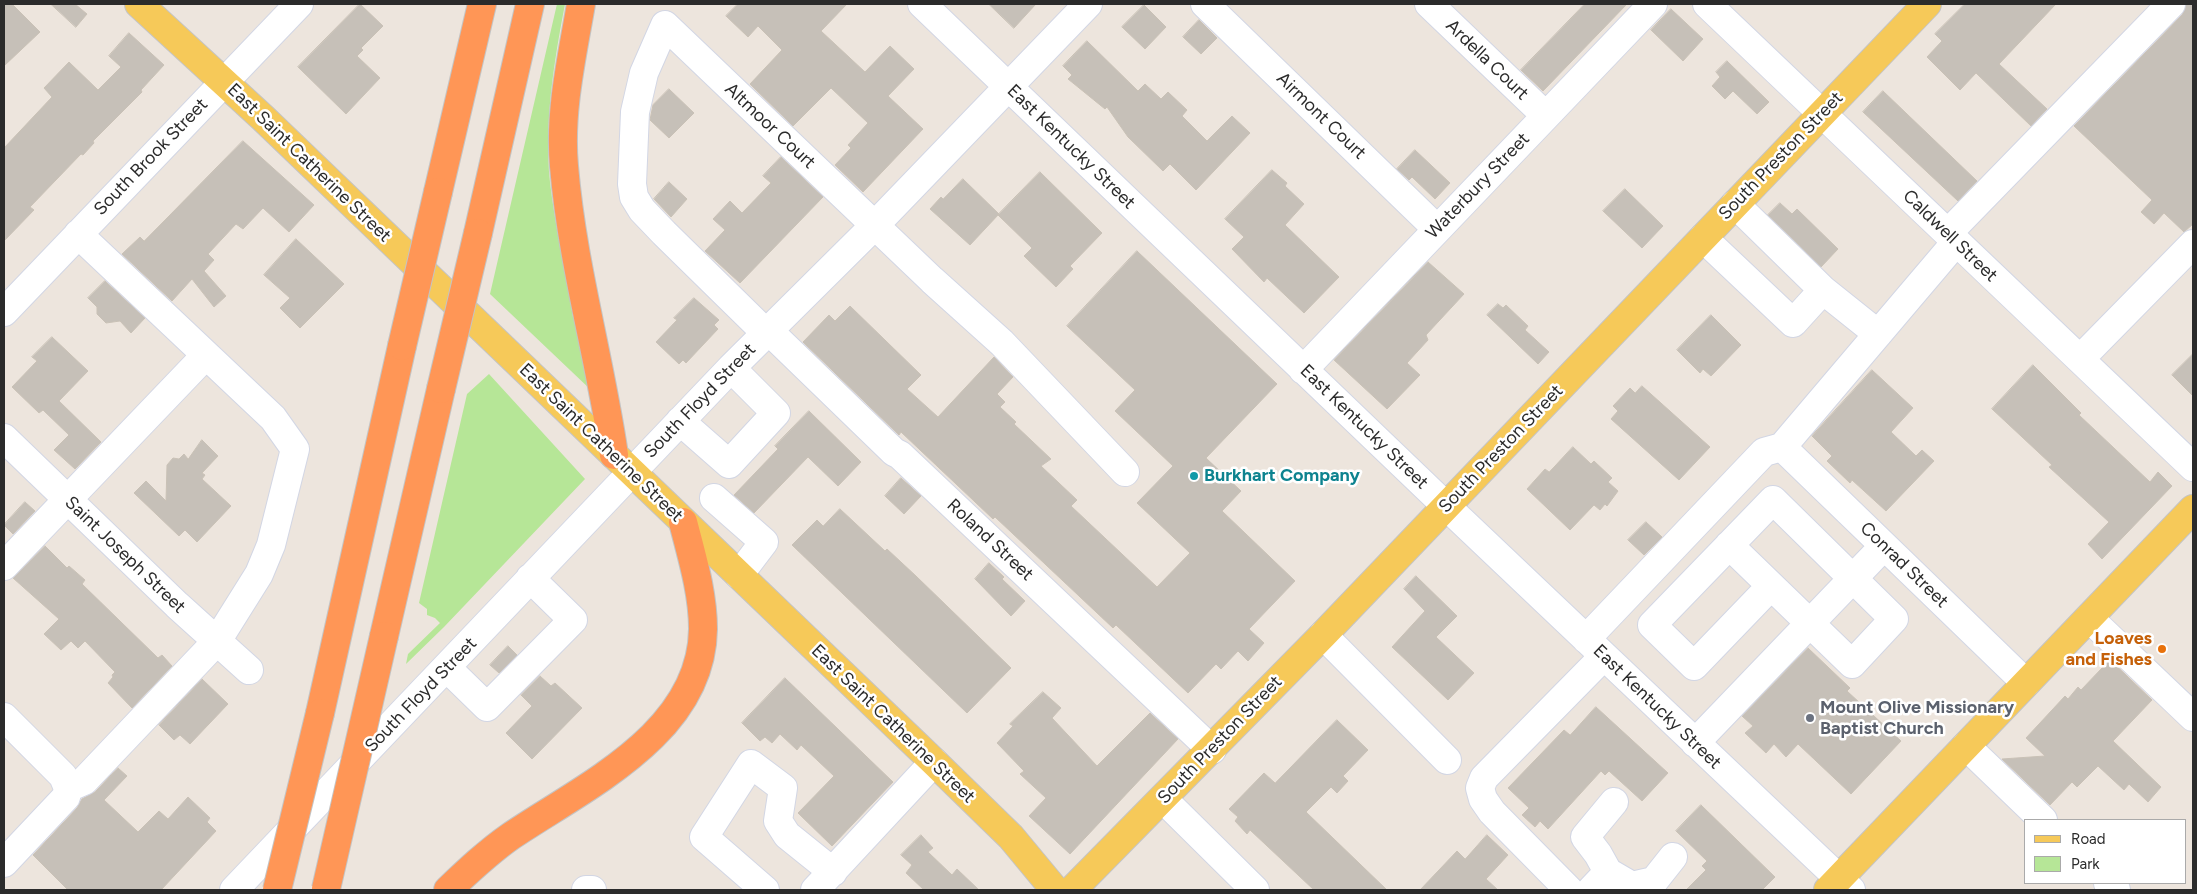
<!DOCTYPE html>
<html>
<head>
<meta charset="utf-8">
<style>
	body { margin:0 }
	#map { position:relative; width:2197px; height:894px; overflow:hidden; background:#ede5dd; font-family:Figtree,sans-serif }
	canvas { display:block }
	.frame { position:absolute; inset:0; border:5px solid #2b2b2b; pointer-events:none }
	.legend { position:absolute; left:2024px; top:819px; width:162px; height:65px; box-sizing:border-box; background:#fff; border:1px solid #aaa; margin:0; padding:6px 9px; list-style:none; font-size:15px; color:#2b2b2b }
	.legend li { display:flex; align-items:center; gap:10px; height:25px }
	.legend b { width:25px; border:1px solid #aaa }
</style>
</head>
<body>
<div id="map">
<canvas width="2197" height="894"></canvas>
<div class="frame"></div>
<ul class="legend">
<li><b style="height:6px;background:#f6c959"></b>Road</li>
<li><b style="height:14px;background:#b6e697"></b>Park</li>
</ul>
</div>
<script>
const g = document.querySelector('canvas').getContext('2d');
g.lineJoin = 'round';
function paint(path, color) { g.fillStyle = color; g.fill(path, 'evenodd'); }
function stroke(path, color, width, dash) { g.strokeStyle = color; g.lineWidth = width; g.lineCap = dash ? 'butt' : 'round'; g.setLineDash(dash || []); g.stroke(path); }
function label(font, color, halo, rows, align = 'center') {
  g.font = font + ' Figtree,sans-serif'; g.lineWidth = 5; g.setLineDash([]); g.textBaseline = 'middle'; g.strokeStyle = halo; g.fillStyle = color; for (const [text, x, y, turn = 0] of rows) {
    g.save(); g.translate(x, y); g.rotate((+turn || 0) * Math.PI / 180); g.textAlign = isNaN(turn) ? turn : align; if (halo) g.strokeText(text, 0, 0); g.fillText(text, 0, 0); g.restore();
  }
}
paint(new Path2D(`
	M 557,4 L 565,4 C 554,62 544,122 550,182 C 555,227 566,272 573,317 L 577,316 L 591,390 L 490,294 Z
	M 489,374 L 585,479 L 444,627 L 406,664 L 408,654 L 440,623 L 435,618 L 427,615 L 427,609 L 419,603 L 467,394 Z`), '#b6e697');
const building = new Path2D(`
	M 4,4 L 12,4 L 40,32 L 4,66 Z
	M 51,4 L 75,4 L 87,14 L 76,27 Z
	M 360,4 L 383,26 L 361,48 L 363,50 L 357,56 L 380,78 L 346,114 L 298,67 Z
	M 738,4 L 847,4 L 821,31 L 865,72 L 890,46 L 914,69 L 888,96 L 923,129 L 863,192 L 835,165 L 851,148 L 848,145 L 868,123 L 831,88 L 793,126 L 750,84 L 782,50 L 758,26 L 748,37 L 726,16 Z
	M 989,4 L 1036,4 L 1014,28 Z
	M 1585,4 L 1627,4 L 1543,91 L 1521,70 Z
	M 1965,4 L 2056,4 L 1999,64 L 2047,109 L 2031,126 L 1976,73 L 1960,90 L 1927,57 L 1942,41 L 1935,34 Z
	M 2186,4 L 2193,4 L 2193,224 L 2184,232 L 2164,213 L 2154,224 L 2141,212 L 2152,200 L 2074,126 L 2182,15 Z
	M 1144,5 L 1166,27 L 1145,49 L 1122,27 Z
	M 1671,9 L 1703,39 L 1683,61 L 1651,30 Z
	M 1199,20 L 1217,38 L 1201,54 L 1183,37 Z
	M 129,33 L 164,65 L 141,90 L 142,92 L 93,141 L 94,143 L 83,155 L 81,154 L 30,207 L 34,210 L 4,241 L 4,148 L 52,97 L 44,88 L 69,62 L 98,90 L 121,67 L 109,56 Z
	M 1087,41 L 1138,91 L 1145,84 L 1161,99 L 1168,92 L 1187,110 L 1182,116 L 1207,141 L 1232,116 L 1250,133 L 1196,190 L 1170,164 L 1163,171 L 1128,137 L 1107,107 L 1105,109 L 1068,79 L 1072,75 L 1063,66 Z
	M 1727,61 L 1769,102 L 1757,114 L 1733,91 L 1725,99 L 1712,86 L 1720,77 L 1716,72 Z
	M 669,89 L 694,113 L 669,138 L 650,120 L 653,105 Z
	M 1883,91 L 1977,181 L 1958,201 L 1863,112 Z
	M 243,141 L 314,205 L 289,232 L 263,208 L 243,229 L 236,224 L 208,254 L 214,260 L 204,271 L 226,296 L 214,307 L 192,279 L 172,301 L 122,254 L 140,237 L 144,241 Z
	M 1415,150 L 1450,183 L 1435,199 L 1412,177 L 1409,180 L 1397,169 Z
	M 781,157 L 823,197 L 740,283 L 705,251 L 725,230 L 713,219 L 730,201 L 742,213 L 771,183 L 763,176 Z
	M 1272,170 L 1287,183 L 1285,186 L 1304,204 L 1285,225 L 1339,277 L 1304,313 L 1267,278 L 1264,282 L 1232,249 L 1244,237 L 1225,219 Z
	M 1040,172 L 1102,233 L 1070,266 L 1073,269 L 1056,287 L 1024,256 L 1032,248 L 998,215 Z
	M 963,179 L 999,214 L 970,245 L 930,209 L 941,197 L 943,199 Z
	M 669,182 L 687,199 L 671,217 L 654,199 Z
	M 1625,189 L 1663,226 L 1642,248 L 1603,211 Z
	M 1780,203 L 1792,214 L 1797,209 L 1838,249 L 1821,267 L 1768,215 Z
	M 296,239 L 344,284 L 300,328 L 280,308 L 290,298 L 264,275 Z
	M 1137,251 L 1277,384 L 1206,458 L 1241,491 L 1222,511 L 1295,581 L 1249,629 L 1264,643 L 1248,661 L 1238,651 L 1221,669 L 1216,664 L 1188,693 L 1116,625 L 1113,628 L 995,517 L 993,519 L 901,432 L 899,435 L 803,342 L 829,315 L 835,321 L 850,306 L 921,375 L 907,389 L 938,417 L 994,357 L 1013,377 L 997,394 L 1005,402 L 1000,407 L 1016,422 L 1014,424 L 1051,459 L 1041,466 L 1077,500 L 1071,506 L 1157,587 L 1190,553 L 1137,503 L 1173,466 L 1115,411 L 1135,390 L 1067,326 Z
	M 1428,262 L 1464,294 L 1426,335 L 1428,340 L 1407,363 L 1420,375 L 1387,409 L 1334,360 Z
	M 105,281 L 145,318 L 131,333 L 120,321 L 106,323 L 97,314 L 97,307 L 88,298 Z
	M 694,298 L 719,320 L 714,325 L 718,329 L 686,363 L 683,360 L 679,364 L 656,342 L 677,320 L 674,318 Z
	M 1498,304 L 1503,308 L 1506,305 L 1528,326 L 1525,330 L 1549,352 L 1538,364 L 1487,315 Z
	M 1711,315 L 1741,345 L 1711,376 L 1703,369 L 1700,373 L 1677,350 Z
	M 52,337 L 88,371 L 59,401 L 101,442 L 75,469 L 54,450 L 69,435 L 43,410 L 39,413 L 12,387 L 37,361 L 32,357 Z
	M 2193,354 L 2193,396 L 2172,375 Z
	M 2033,365 L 2081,413 L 2079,415 L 2150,482 L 2158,472 L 2172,486 L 2102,559 L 2088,544 L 2109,522 L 2049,467 L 2052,465 L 1992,409 Z
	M 1872,370 L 1913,408 L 1891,432 L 1916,456 L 1922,450 L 1934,461 L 1886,511 L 1852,480 L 1850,483 L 1827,461 L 1832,456 L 1812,436 Z
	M 1642,386 L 1710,447 L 1679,480 L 1611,419 L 1618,411 L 1613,406 L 1630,388 L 1635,393 Z
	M 809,411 L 861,462 L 838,486 L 808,457 L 754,513 L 734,495 L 778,449 L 775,446 Z
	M 202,440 L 218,456 L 202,473 L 205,475 L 202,479 L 231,506 L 197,542 L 185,530 L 179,536 L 134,493 L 146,481 L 166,501 L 167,465 L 173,458 L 179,459 L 184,454 L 188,459 Z
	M 1573,447 L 1591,464 L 1594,461 L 1612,478 L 1608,482 L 1618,491 L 1607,506 L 1605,504 L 1600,510 L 1594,505 L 1570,530 L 1527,489 L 1545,469 L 1549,472 Z
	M 901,478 L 921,496 L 904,514 L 885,496 Z
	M 25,502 L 35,511 L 13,534 L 4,525 Z
	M 840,509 L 885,551 L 887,549 L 916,576 L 1011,668 L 967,713 L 792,545 L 817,520 L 823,526 Z
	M 1646,522 L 1662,537 L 1644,555 L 1628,540 Z
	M 45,546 L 67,568 L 69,566 L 85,580 L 82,584 L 158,658 L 162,655 L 172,666 L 132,708 L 108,683 L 113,677 L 112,675 L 115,672 L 85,641 L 78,648 L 71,641 L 61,650 L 44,634 L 59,619 L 13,578 Z
	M 989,563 L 1004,577 L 1002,579 L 1025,601 L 1011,616 L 975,579 Z
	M 1416,576 L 1457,616 L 1436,637 L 1474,673 L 1448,700 L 1392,647 L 1425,611 L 1404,589 Z
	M 508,646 L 517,655 L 499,673 L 490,665 Z
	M 1808,648 L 1850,688 L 1847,691 L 1901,741 L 1851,794 L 1798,744 L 1786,757 L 1774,744 L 1766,753 L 1745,733 L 1753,726 L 1742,716 Z
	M 2103,653 L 2152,700 L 2113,741 L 2161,787 L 2148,802 L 2129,784 L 2124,790 L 2098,766 L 2077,787 L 2072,782 L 2050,805 L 2002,759 L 2045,756 L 2026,738 L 2065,696 L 2068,699 L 2078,687 L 2081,690 L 2102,668 Z
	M 540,676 L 551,686 L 555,683 L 582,708 L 532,759 L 506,733 L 532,706 L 521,695 Z
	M 785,678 L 893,782 L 832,846 L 798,813 L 834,776 L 801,745 L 797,750 L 780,734 L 772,743 L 765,737 L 760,741 L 742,723 Z
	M 202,679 L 228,704 L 190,744 L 180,735 L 174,740 L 159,725 Z
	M 1043,692 L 1061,708 L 1052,718 L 1097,766 L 1150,713 L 1178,739 L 1070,854 L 1029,816 L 1046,798 L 1020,774 L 1024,771 L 997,743 L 1013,726 L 1010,724 Z
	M 1596,707 L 1668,773 L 1642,801 L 1609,771 L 1605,775 L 1601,771 L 1548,829 L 1540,821 L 1535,827 L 1522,815 L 1529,808 L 1508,788 L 1564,730 L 1570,735 Z
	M 1337,720 L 1368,750 L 1343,776 L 1348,781 L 1337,793 L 1331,787 L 1306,812 L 1387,890 L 1314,890 L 1250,830 L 1247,834 L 1235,821 L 1238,817 L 1229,809 L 1264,773 L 1275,783 Z
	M 118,768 L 127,776 L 104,800 L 138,832 L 159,811 L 168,819 L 188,797 L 210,818 L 207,822 L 216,831 L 161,890 L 68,890 L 33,855 L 77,808 L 82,799 L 95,792 Z
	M 1701,805 L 1775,877 L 1762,890 L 1686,890 L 1706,870 L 1702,866 L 1707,861 L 1676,831 Z
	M 921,835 L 933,848 L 928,852 L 952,875 L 957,869 L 979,890 L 924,890 L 906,873 L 912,865 L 901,855 Z
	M 1487,835 L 1508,855 L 1486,879 L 1498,890 L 1420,890 L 1457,851 L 1465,859 Z`);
paint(building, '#c6c0b8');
stroke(building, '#c9c1b6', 1);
const minor = new Path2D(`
	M 922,4 L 1446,506 L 1851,890
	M 1205,4 L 1437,229
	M 1429,4 L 1545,115
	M 1707,4 L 2193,467
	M 1948,233 L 2171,4
	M 1703,238 L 1793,323 L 1823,290 L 1735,204
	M 1823,290 L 1878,334
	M 4,312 L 299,4
	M 768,330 L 894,452 L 900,455 L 1212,750
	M 766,333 L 664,233 L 642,210 L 634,197 L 632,184 L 635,112 L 644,73 L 665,25 L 932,280 L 1002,343 L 1125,472
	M 2080,359 L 2193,244
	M 1303,370 L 1653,4
	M 680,421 L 729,464 L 776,413 L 731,368
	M 4,438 L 177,605 L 249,670
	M 1782,447 L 2026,683
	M 714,498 L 764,542 L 739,575
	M 1729,545 L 1852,664 L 1894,619 L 1773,500 L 1652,625 L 1694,666 L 1771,586
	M 4,566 L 206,355
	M 2089,618 L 2193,717
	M 1323,635 L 1447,760
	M 1586,639 L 1764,452 L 1782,447 L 1956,242
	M 447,668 L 487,707 L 573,620 L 530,578
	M 4,717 L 63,776 L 68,788 L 66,797 L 4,863
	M 1695,743 L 1884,546
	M 1966,746 L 2043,820
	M 68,788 L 84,781 L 217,641 L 259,574 L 271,545 L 295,449 L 273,418 L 78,234
	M 1163,799 L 1255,890
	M 1608,872 L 1598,854 L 1585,837 L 1614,802
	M 2108,883 L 2116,890
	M 234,890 L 731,368 L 875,225 L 1088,4
	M 586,890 L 592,890
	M 765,890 L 704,837 L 751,764 L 783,788 L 778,821 L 787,835 L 833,872
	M 815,890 L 934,762
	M 1569,890 L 1492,812 L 1483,799 L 1480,788 L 1484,778 L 1604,656
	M 1591,890 L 1608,872 L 1632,886 L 1654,881 L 1673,857`);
const major = new Path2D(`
	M 139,4 L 263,118 L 934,762 L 1011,837 L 1055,890
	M 1072,890 L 1323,635 L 1927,4
	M 1828,890 L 2193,509`);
const highway = new Path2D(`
	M 581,4 C 572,57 559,112 564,166 C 572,264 600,358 614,455
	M 438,192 L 482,4
	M 478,233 L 530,4
	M 384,636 L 441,389
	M 320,713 L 402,346
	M 448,890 C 468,871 488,852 511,836 C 585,786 702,733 703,629 C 703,593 692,557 683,522`);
stroke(minor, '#d2d6e4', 30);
stroke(major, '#c4c4c4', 30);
stroke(highway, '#c4c4c4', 30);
stroke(minor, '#fff', 28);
stroke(major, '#f6c959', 28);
stroke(highway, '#ff9656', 28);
const highwayBridge = new Path2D(`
	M 402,346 L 438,192
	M 441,389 L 478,233
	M 326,889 L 384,636
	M 277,890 L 320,713`);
stroke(highwayBridge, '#c4c4c4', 30, []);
stroke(highwayBridge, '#ff9656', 28);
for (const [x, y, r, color] of [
	[1194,476,5,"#0f9aa8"],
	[2162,649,5,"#e8710a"],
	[1810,718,5,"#6b7280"]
]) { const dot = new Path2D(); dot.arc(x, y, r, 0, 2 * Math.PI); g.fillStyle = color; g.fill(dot); stroke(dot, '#fff', 2); }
label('18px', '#2b2b2b', '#fff', [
	["Ardella Court",1487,60,44],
	["Airmont Court",1321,116,44],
	["Altmoor Court",770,126,43],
	["East Kentucky Street",1071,147,44],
	["South Preston Street",1781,156,-46],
	["South Brook Street",151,157,-46],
	["East Saint Catherine Street",309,163,44],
	["Waterbury Street",1478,186,-46],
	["Caldwell Street",1950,236,44],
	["South Floyd Street",700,401,-46],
	["East Kentucky Street",1364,427,44],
	["East Saint Catherine Street",601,443,44],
	["South Preston Street",1501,449,-46],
	["Roland Street",990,540,43],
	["Saint Joseph Street",125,555,44],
	["Conrad Street",1904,565,44],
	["South Floyd Street",421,695,-46],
	["East Kentucky Street",1657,707,44],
	["East Saint Catherine Street",893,724,44],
	["South Preston Street",1220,740,-46]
]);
label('bold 18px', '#0d838f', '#fff', [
	["Burkhart Company",1204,476]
], 'left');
label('bold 18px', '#c56008', '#fff', [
	["Loaves",2152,639],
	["and Fishes",2152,660]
], 'right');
label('bold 18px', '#5b616d', '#fff', [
	["Mount Olive Missionary",1820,708],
	["Baptist Church",1820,729]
], 'left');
</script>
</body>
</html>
